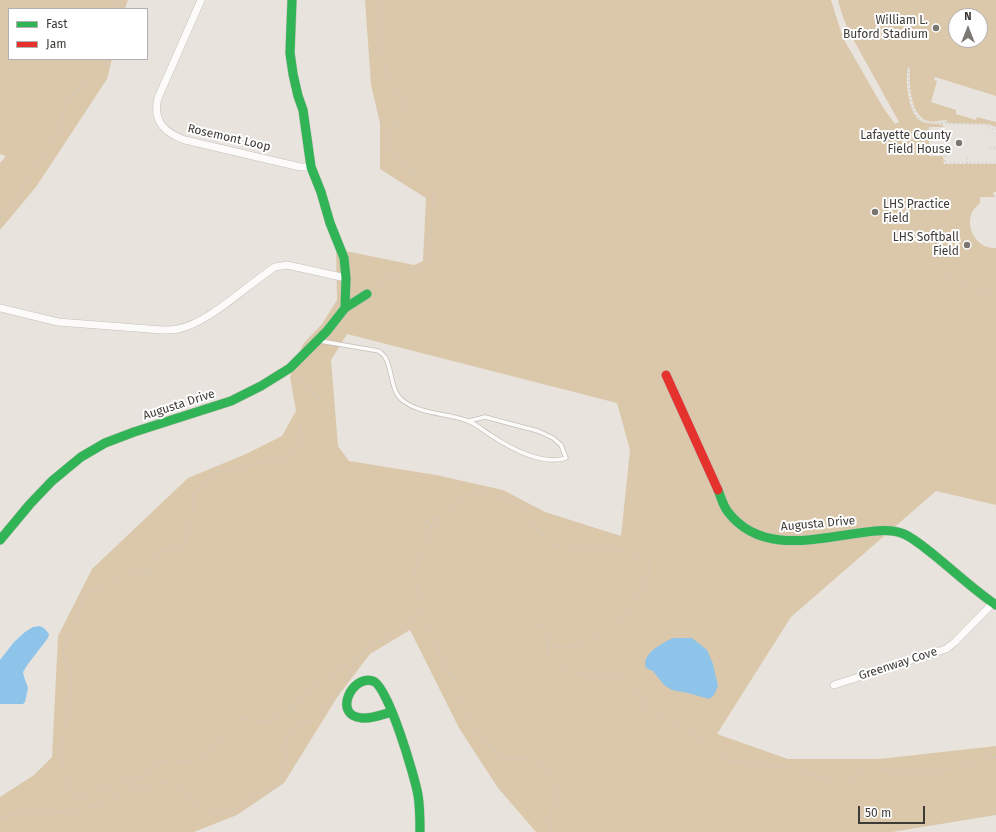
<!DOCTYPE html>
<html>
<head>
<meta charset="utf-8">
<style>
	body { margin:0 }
	#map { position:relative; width:996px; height:832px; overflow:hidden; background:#e8e4dd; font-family:"Fira Sans",sans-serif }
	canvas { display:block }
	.legend { position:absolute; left:8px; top:8px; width:140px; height:52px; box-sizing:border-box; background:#fff; border:1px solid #b2b1af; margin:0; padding:5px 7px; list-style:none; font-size:12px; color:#3e3b36 }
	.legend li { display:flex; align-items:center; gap:8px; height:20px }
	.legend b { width:20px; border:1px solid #b2b1af }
	.north { position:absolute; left:948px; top:8px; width:40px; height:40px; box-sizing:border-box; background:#fff; border:1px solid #b2b1af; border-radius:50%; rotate:0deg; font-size:11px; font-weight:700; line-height:16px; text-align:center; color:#3e3b36 }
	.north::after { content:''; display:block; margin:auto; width:14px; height:18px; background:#7a7670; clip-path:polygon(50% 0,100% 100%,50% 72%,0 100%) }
	.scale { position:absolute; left:858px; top:806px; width:67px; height:18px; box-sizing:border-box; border:2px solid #3e3b36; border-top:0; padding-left:5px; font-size:12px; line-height:14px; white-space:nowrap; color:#3e3b36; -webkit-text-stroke:3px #fff; paint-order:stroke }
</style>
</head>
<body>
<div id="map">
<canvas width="996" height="832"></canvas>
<ul class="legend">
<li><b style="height:5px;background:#30b455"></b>Fast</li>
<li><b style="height:5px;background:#e5322d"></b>Jam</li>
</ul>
<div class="north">N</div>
<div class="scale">50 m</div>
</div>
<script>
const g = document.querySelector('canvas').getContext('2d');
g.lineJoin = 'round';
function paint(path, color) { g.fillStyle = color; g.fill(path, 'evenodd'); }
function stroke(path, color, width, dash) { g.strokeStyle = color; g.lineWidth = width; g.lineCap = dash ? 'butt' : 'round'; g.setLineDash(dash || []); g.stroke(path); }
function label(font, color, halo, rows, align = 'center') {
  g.font = font + ' "Fira Sans",sans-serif'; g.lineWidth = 4; g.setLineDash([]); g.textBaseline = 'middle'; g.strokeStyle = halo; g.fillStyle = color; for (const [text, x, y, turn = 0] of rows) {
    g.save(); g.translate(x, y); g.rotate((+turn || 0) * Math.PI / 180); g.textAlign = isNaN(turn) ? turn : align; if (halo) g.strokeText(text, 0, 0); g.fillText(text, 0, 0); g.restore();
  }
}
paint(new Path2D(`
	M 0,0 L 128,0 L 125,9 L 9,9 L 9,59 L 112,59 L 107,79 L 36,187 L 0,230 L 0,163 L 6,156 L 0,154 Z
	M 365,0 L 831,0 L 843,38 L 884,109 L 895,124 L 899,122 L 848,30 L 841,11 L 838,0 L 996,0 L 996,96 L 935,77 L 934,80 L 937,81 L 931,102 L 956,110 L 956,114 L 976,120 L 977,117 L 996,122 L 996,127 L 988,124 L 947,123 L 947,120 C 940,120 935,123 928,121 C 910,116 909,84 910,68 L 908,67 C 905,80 908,114 921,121 C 928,125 935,123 943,125 L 943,127 L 929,127 L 929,156 L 943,156 L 944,164 L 996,164 L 996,192 L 993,192 L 994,197 L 980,197 L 980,202 L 981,202 C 978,205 974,208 972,212 C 965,229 977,249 996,248 L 996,505 L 936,491 L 791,617 L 717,734 L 788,759 L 879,759 L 996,746 L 996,815 L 892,832 L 536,832 L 498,788 L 459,728 L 410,630 L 370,654 L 338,696 L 284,783 L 237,815 L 194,832 L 0,832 L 0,797 L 34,775 L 52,757 L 58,636 L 92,569 L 188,478 L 246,454 L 282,436 L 296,411 L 290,377 L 303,344 L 322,324 L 337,300 L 336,249 L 414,265 L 423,261 L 426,198 L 380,169 L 380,123 L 371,85 ZM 956,16 L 980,16 L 980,40 L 956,40 ZM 347,334 L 617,403 L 630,450 L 621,536 L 545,512 L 503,490 L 436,475 L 349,461 L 338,446 L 331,360 Z`), '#dbc8ab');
paint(new Path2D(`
	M 40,626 L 45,629 L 49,634 L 48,638 L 28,664 L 23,672 L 24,677 L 28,688 L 25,702 L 23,704 L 0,704 L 0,660 L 14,642 L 25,632 L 33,627 Z
	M 673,638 L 692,638 L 707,650 L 713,664 L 718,686 L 714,695 L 709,699 L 688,693 L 672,690 L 664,685 L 653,671 L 646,668 C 641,653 663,643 673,638 Z`), '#8ec3ea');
const lane = new Path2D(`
	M 320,341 L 379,351 C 381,353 384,355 385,357 C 393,370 390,390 402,400 C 421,415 447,413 468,421 C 476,424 484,431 492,436 C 510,448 543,466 566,458 L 561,445 L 553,438 L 538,431 L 485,417 L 469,421`);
const street = new Path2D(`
	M 201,0 L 158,98 C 152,121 165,133 185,140 L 300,167 L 311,167
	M 0,308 L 58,322 L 162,330 C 167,330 173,330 178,329 C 209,323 247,285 275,267 L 287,265 L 346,278
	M 834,685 L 946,649 L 955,642 L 993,603`);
const fast = new Path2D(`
	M 292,0 L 290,53 L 293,74 L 298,96 L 303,110 L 311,167 L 321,192 L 330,223 L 344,258 L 346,278 L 345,308
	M 718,490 C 721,497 723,506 728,512 C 760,554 814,539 859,533 C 874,531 890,528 904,534 C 915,539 925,548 934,555 C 955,572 974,590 996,605
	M 0,540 L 30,504 L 52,481 L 81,457 L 105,443 L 134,432 L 231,401 L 261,386 L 290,368 L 327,331 L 345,308 L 367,294
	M 392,712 C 383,714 372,719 362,718 C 332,716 352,674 373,681 C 388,685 415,778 418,795 C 420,807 420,820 420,832`);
const jam = new Path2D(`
	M 666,375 L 718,490`);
stroke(lane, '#c3bfb9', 5);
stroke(street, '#c3bfb9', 8);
stroke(fast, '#c3bfb9', 10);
stroke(jam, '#c3bfb9', 10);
stroke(new Path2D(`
	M 115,9 L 117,0
	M 909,68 C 908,80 909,108 918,117 C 921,120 925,121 929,123 L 988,125 L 991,129 L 996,129 L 996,133
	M 941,123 L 946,121 L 946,124
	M 990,148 L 996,148
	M 945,156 L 945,163 L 996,163
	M 967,163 L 967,156
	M 994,196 L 996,196
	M 0,217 L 17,199 L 25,181 L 58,135 C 63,123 61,109 69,98 L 99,74 L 108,59
	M 939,264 L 955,280 L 983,292 L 996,292
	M 374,287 L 382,280 L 424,266 L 428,262 L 434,193 C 427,177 392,161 388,146 C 384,129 404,120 403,104 C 402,95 395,90 391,83 C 387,76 385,65 383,57 C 381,47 378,37 378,27 C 378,18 381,9 378,0
	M 296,376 L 311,389 L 319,399 L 318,404 L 315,410 L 300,424 L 299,447 L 289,457 L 281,460 L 267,461 L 230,470 L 217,471 L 212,475 L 194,495 L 193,513 L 185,542 L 181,549 L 159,551 L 154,556 L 148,573 L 145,574 L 131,572 L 111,584 L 85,593 L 73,627 L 64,646 L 63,653 L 70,674 L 71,691 L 70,701 L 60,753 L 67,785 L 70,791 L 78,795 L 89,794 L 121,782 L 138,778 L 156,764 L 170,760 L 189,762 L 197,759 L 206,755 L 214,747 L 230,725 L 237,720 L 242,718 L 264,722 L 272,721 C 301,704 324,674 355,659
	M 431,528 L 427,522 L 428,518 L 433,517 L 438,520
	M 525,622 L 543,626 L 547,630 L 548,635 L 548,654 L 553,662 L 558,667 L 570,672 L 584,675 L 612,675 L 622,677 L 632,683 L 636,689 L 645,708 L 706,741 L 724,759 L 729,761 L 744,761 L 767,766 L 795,768 L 835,784 L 845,784 L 867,769 L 872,767 L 901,774 L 909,774 L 946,770 L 960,767 L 986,758 L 996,757
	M 548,645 C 556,646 564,649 572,647 C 585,645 607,630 617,622 C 626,614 650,580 650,568 C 650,564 647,560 644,558 C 633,549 568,546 551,545 L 545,541 L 523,508 L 517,503 L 484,493 L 474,494 L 464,496 L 455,504 L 446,511 L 431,528 L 427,536 L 422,554 L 416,568 L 415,574 L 422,615 L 443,663 L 455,681 L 465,712 L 472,725 L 499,756 L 509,760 L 528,758 L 539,762 L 549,772 L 558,793 C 557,809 543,814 552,832
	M 0,819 C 9,816 19,812 29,811 C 46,811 67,814 84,809 C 99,805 113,796 128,791 C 133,789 138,790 143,788 C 149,787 155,784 160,783 C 188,778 198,820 226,813 C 238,810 244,800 254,795 C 260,791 268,792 273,787 C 297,766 279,746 290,732 C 298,722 312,723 321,714 C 330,704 344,684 351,672 C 356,662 354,660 363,652 L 422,615`), '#c7c6c4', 1.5, [1, 3]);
stroke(lane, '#fcfbfa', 3.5);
stroke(street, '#fcfbfa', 7);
stroke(fast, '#30b455', 9);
stroke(jam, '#e5322d', 9);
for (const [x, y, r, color] of [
	[936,28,4,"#7a7670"],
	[959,143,4,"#7a7670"],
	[875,212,4,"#7a7670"],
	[967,245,4,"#7a7670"]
]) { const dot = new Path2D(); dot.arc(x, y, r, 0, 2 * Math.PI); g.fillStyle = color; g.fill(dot); stroke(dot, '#fff', 1.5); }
label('12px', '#3e3b36', '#fff', [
	["William L.",928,21],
	["Buford Stadium",928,35],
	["Lafayette County",951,136],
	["Field House",951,150],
	["LHS Practice",883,205,"left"],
	["Field",883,219,"left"],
	["LHS Softball",959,238],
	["Field",959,252]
], 'right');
label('12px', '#3e3b36', '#fff', [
	["Rosemont Loop",229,138,13],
	["Augusta Drive",179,405,-18],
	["Augusta Drive",818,524,-5],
	["Greenway Cove",898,664,-18]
]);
</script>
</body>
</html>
